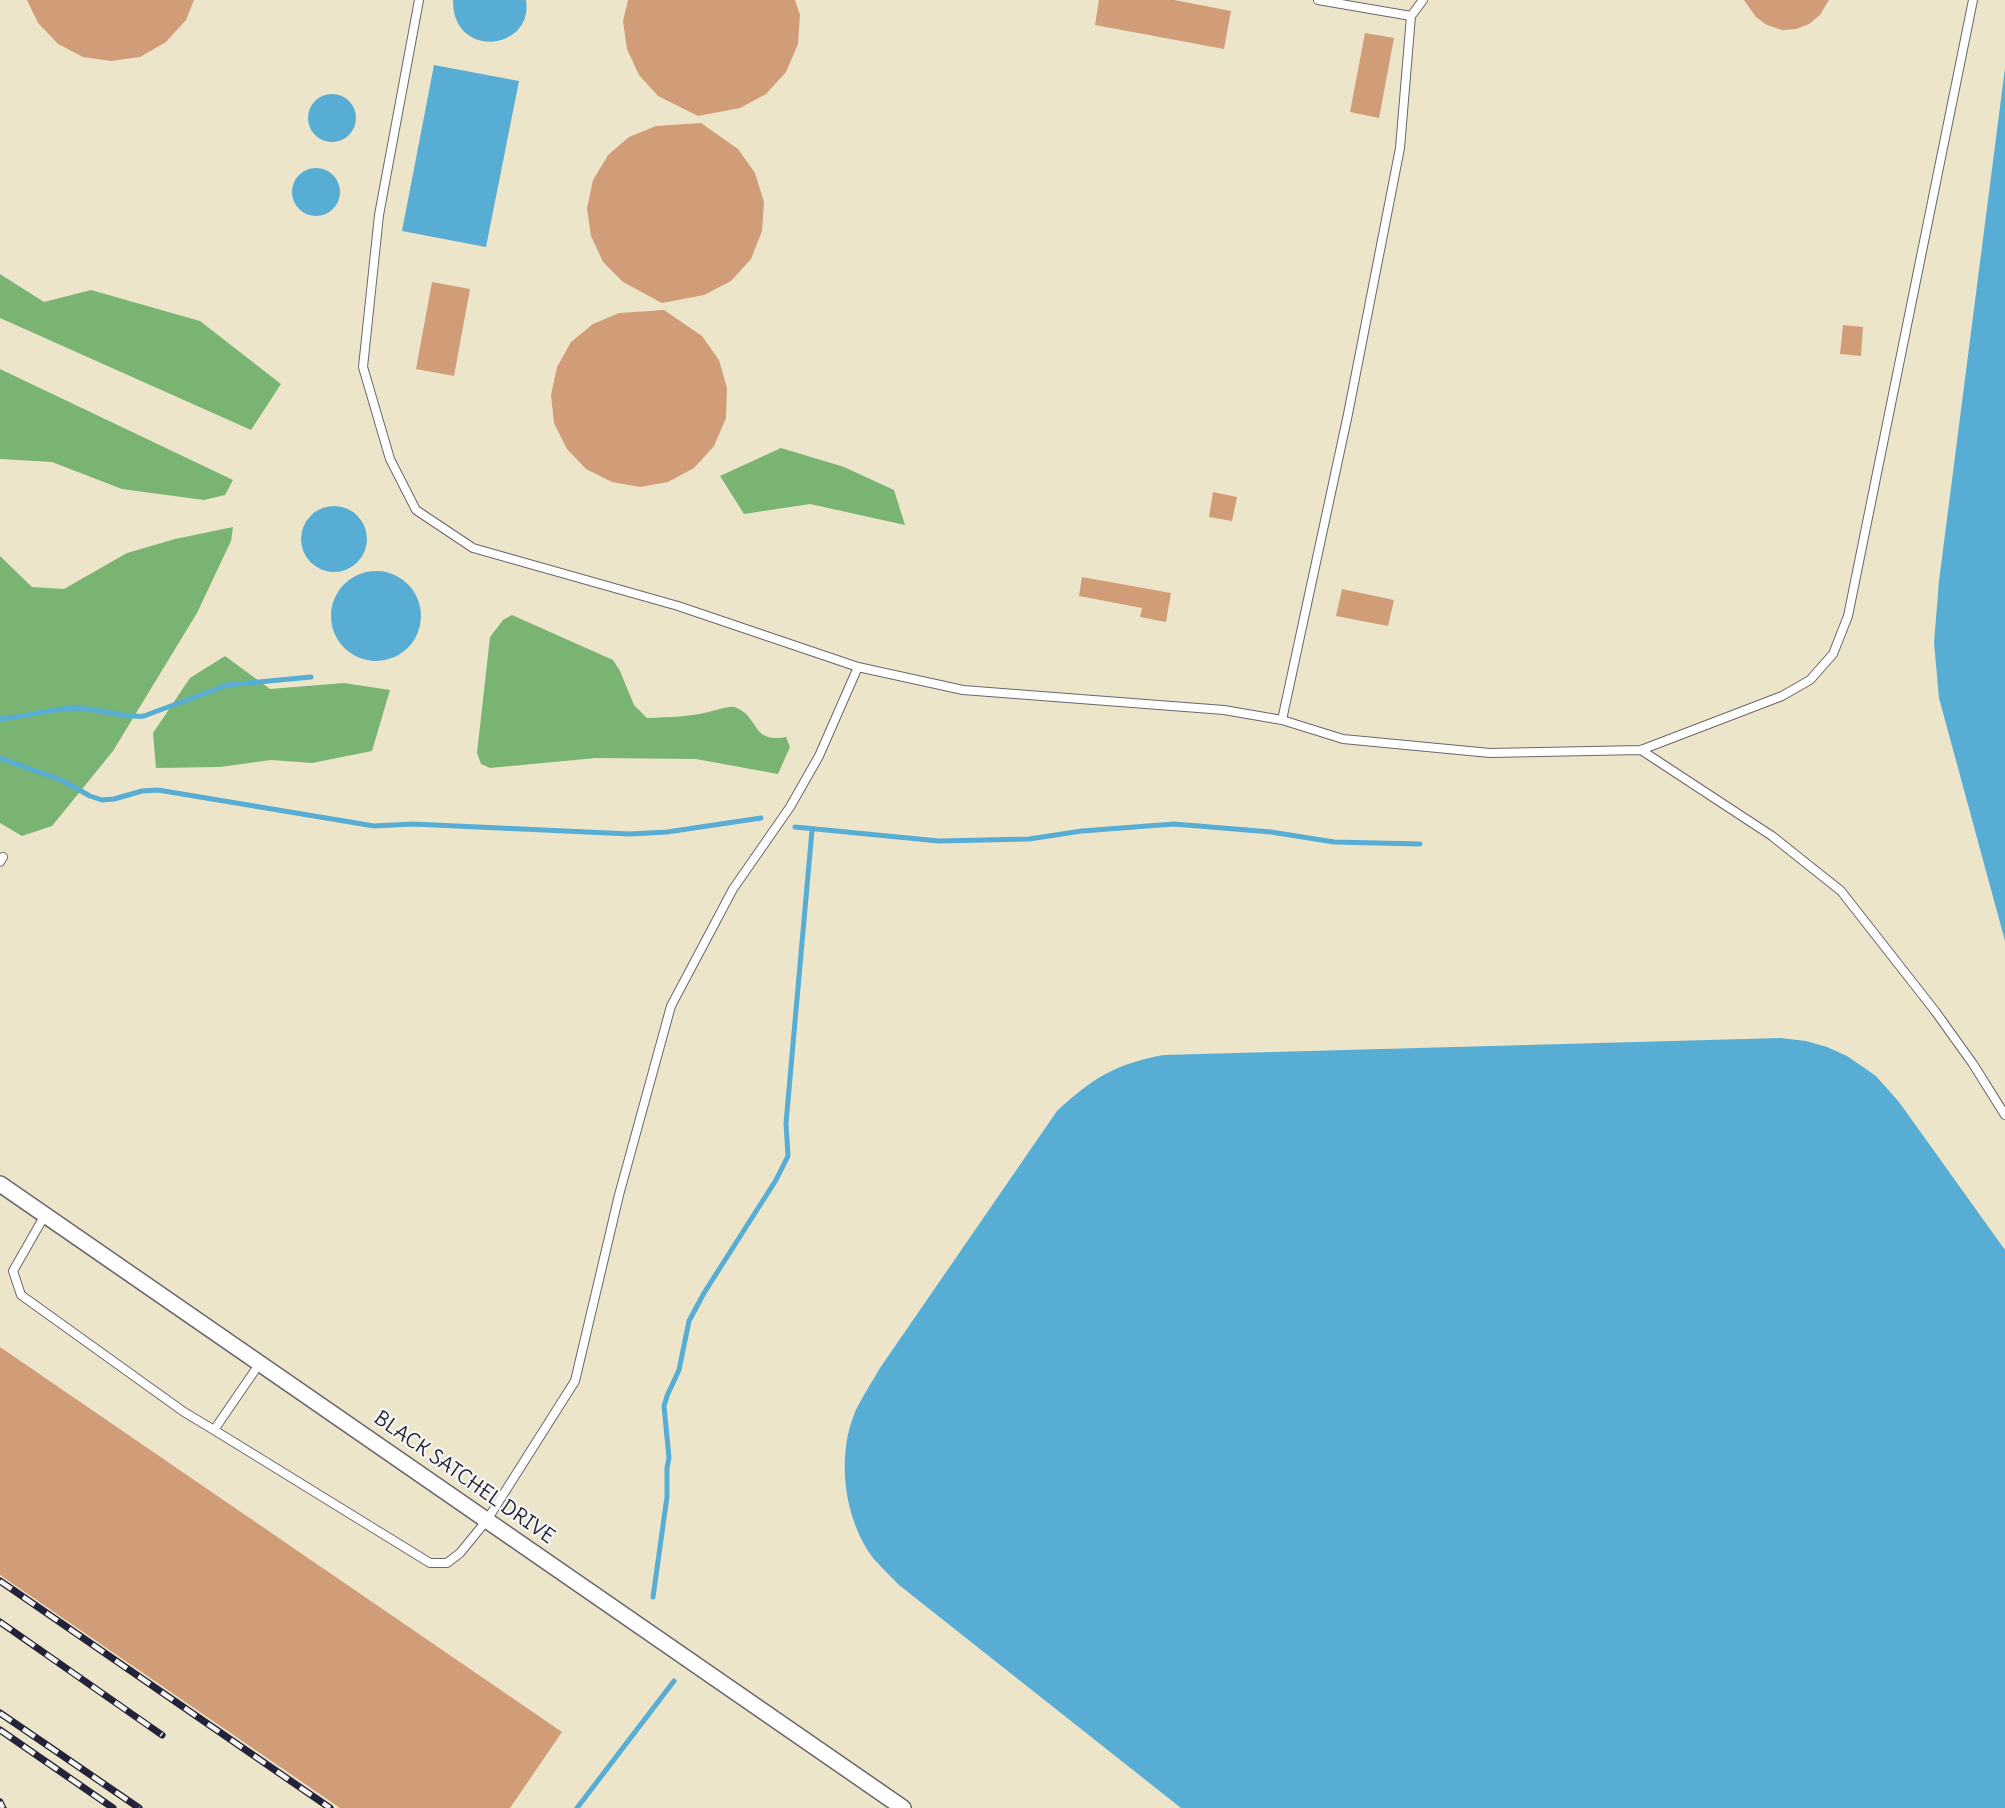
<!DOCTYPE html>
<html>
<head>
<meta charset="utf-8">
<style>
	body { margin:0 }
	canvas { display:block; background:#ede5ca }
</style>
</head>
<body>
<canvas width="2005" height="1808"></canvas>
<script>
const g = document.querySelector('canvas').getContext('2d');
g.lineJoin = 'round';
function paint(path, color) { g.fillStyle = color; g.fill(path, 'evenodd'); }
function stroke(path, color, width, dash) { g.strokeStyle = color; g.lineWidth = width; g.lineCap = dash ? 'butt' : 'round'; g.setLineDash(dash || []); g.stroke(path); }
function label(font, color, halo, rows, align = 'center') {
  g.font = font + ' Delius,sans-serif'; g.lineWidth = 4.5; g.setLineDash([]); g.textBaseline = 'middle'; g.strokeStyle = halo; g.fillStyle = color; for (const [text, x, y, turn = 0] of rows) {
    g.save(); g.translate(x, y); g.rotate((+turn || 0) * Math.PI / 180); g.textAlign = isNaN(turn) ? turn : align; if (halo) g.strokeText(text, 0, 0); g.fillText(text, 0, 0); g.restore();
  }
}
paint(new Path2D(`
	M 0,274 L 44,302 L 91,290 L 200,321 L 281,384 L 251,430 L 0,318 Z
	M 0,369 L 233,480 L 225,495 L 204,500 L 122,489 L 52,462 L 0,459 Z
	M 781,448 L 844,467 L 894,490 L 905,525 L 810,504 L 744,514 L 720,476 Z
	M 233,527 L 231,541 L 197,613 L 113,751 L 52,826 L 22,836 L 0,823 L 0,556 L 32,587 L 64,589 L 127,553 L 175,539 Z
	M 512,615 L 613,660 L 620,671 L 634,705 L 647,718 C 670,717 694,717 716,710 C 722,709 728,706 734,707 C 760,715 750,744 786,737 L 790,747 L 778,774 L 696,759 L 596,758 L 490,768 L 481,764 L 477,753 L 490,637 L 503,620 Z
	M 225,656 L 270,689 L 344,683 L 390,690 L 372,751 L 312,763 L 271,760 L 220,767 L 156,768 L 153,733 L 190,678 Z`), '#7ab473');
paint(new Path2D(`
	M 453,0 L 526,0 C 534,51 452,60 453,0 Z
	M 434,65 L 519,81 L 486,247 L 402,231 Z
	M 2005,68 L 2005,941 L 1939,698 L 1934,643 L 1939,581 Z
	M308 118a24 24 0 1 1 48 0a24 24 0 1 1-48 0Z
	M292 192a24 24 0 1 1 48 0a24 24 0 1 1-48 0Z
	M301 539a33 33 0 1 1 66 0a33 33 0 1 1-66 0Z
	M331 616a45 45 0 1 1 90 0a45 45 0 1 1-90 0Z
	M 1781,1038 L 1806,1041 L 1827,1047 L 1847,1056 L 1876,1076 L 1899,1102 L 2005,1250 L 2005,1808 L 1181,1808 L 899,1585 C 890,1576 881,1567 873,1558 C 844,1519 836,1457 855,1412 C 862,1397 872,1382 880,1368 L 1057,1111 C 1091,1079 1117,1063 1164,1055 Z`), '#57add3');
stroke(new Path2D(`
	M 0,719 C 25,717 49,709 74,708 C 97,708 120,718 144,716 L 227,685 L 311,677
	M 0,758 L 61,780 L 90,796 L 102,800 L 114,799 L 142,791 L 158,790 L 374,826 L 413,824 L 630,834 L 667,832 L 761,818
	M 795,827 L 939,841 L 1029,839 L 1082,831 L 1174,824 L 1271,832 L 1334,842 L 1420,844
	M 653,1597 L 667,1497 L 667,1468 L 669,1458 L 664,1406 L 667,1396 L 679,1370 L 689,1321 L 704,1293 L 776,1180 L 788,1156 L 786,1123 L 812,830
	M 577,1808 L 674,1681`), '#57add3', 5);
paint(new Path2D(`
	M 27,0 L 194,0 L 186,20 L 166,42 L 140,57 L 111,61 L 83,57 L 58,44 L 38,23 Z
	M 628,0 L 795,0 L 800,15 L 798,44 L 786,72 L 766,94 L 740,108 L 698,116 L 658,96 L 639,75 L 627,49 L 623,21 Z
	M 1099,0 L 1174,0 L 1231,11 L 1224,49 L 1095,25 Z
	M 1744,0 L 1829,0 L 1820,15 L 1809,24 L 1796,29 L 1782,30 L 1767,25 L 1756,17 Z
	M 1365,33 L 1394,38 L 1379,118 L 1350,112 Z
	M 701,123 L 738,149 L 755,173 L 764,202 L 762,231 L 751,259 L 731,281 L 704,295 L 662,303 L 623,282 L 603,262 L 591,236 L 587,208 L 593,180 L 608,155 L 629,137 L 656,126 Z
	M 432,282 L 470,289 L 454,376 L 416,369 Z
	M 664,310 L 702,336 L 719,360 L 727,388 L 726,418 L 714,446 L 694,468 L 668,482 L 640,487 L 612,482 L 586,469 L 567,449 L 554,423 L 551,395 L 557,367 L 571,342 L 593,324 L 619,313 Z
	M 1843,325 L 1863,327 L 1861,356 L 1840,354 Z
	M 1213,492 L 1237,497 L 1232,521 L 1209,517 Z
	M 1082,577 L 1171,593 L 1166,622 L 1140,617 L 1142,608 L 1079,596 Z
	M 1342,589 L 1394,600 L 1388,626 L 1336,616 Z
	M 0,1347 L 562,1732 L 510,1808 L 340,1808 L 0,1575 Z`), '#d09d78');
const service = new Path2D(`
	M 419,0 L 379,215 L 363,367 L 390,459 L 416,510 L 473,548 L 678,606 L 858,667 L 963,690 L 1224,710 L 1282,720 L 1348,414 L 1400,148 L 1411,16 L 1423,0
	M 1318,0 L 1411,16
	M 1282,720 L 1343,739 L 1490,753 L 1641,750 L 1782,696 L 1810,680 L 1833,654 L 1848,616 L 1973,0
	M 1641,750 L 1772,836 L 1841,891 L 1935,1011 L 1973,1064 L 2005,1115
	M 0,862 L 3,857
	M 45,1215 L 13,1271 L 21,1295 L 184,1412 L 214,1430
	M 260,1363 L 214,1430 L 430,1563 L 447,1563 L 460,1553 L 487,1520 L 575,1381 L 619,1195 L 671,1006 L 733,889 L 790,807 L 819,756 L 858,667`);
const minor = new Path2D(`
	M 0,1184 L 903,1808`);
stroke(service, '#69666d', 10);
stroke(minor, '#69666d', 18);
stroke(service, '#fff', 8);
stroke(minor, '#fff', 15);
const rail = new Path2D(`
	M 0,1581 L 330,1808
	M 0,1622 L 162,1735
	M 0,1713 L 139,1808
	M 0,1730 L 113,1808
	M 0,1802 L 3,1808`);
stroke(rail, '#22223b', 7);
stroke(rail, '#f6f6f2', 4.5, [14]);
label('20px', '#22223b', '#f6f6f2', [
	["BLACK SATCHEL DRIVE",464,1478,35]
]);
</script>
</body>
</html>
